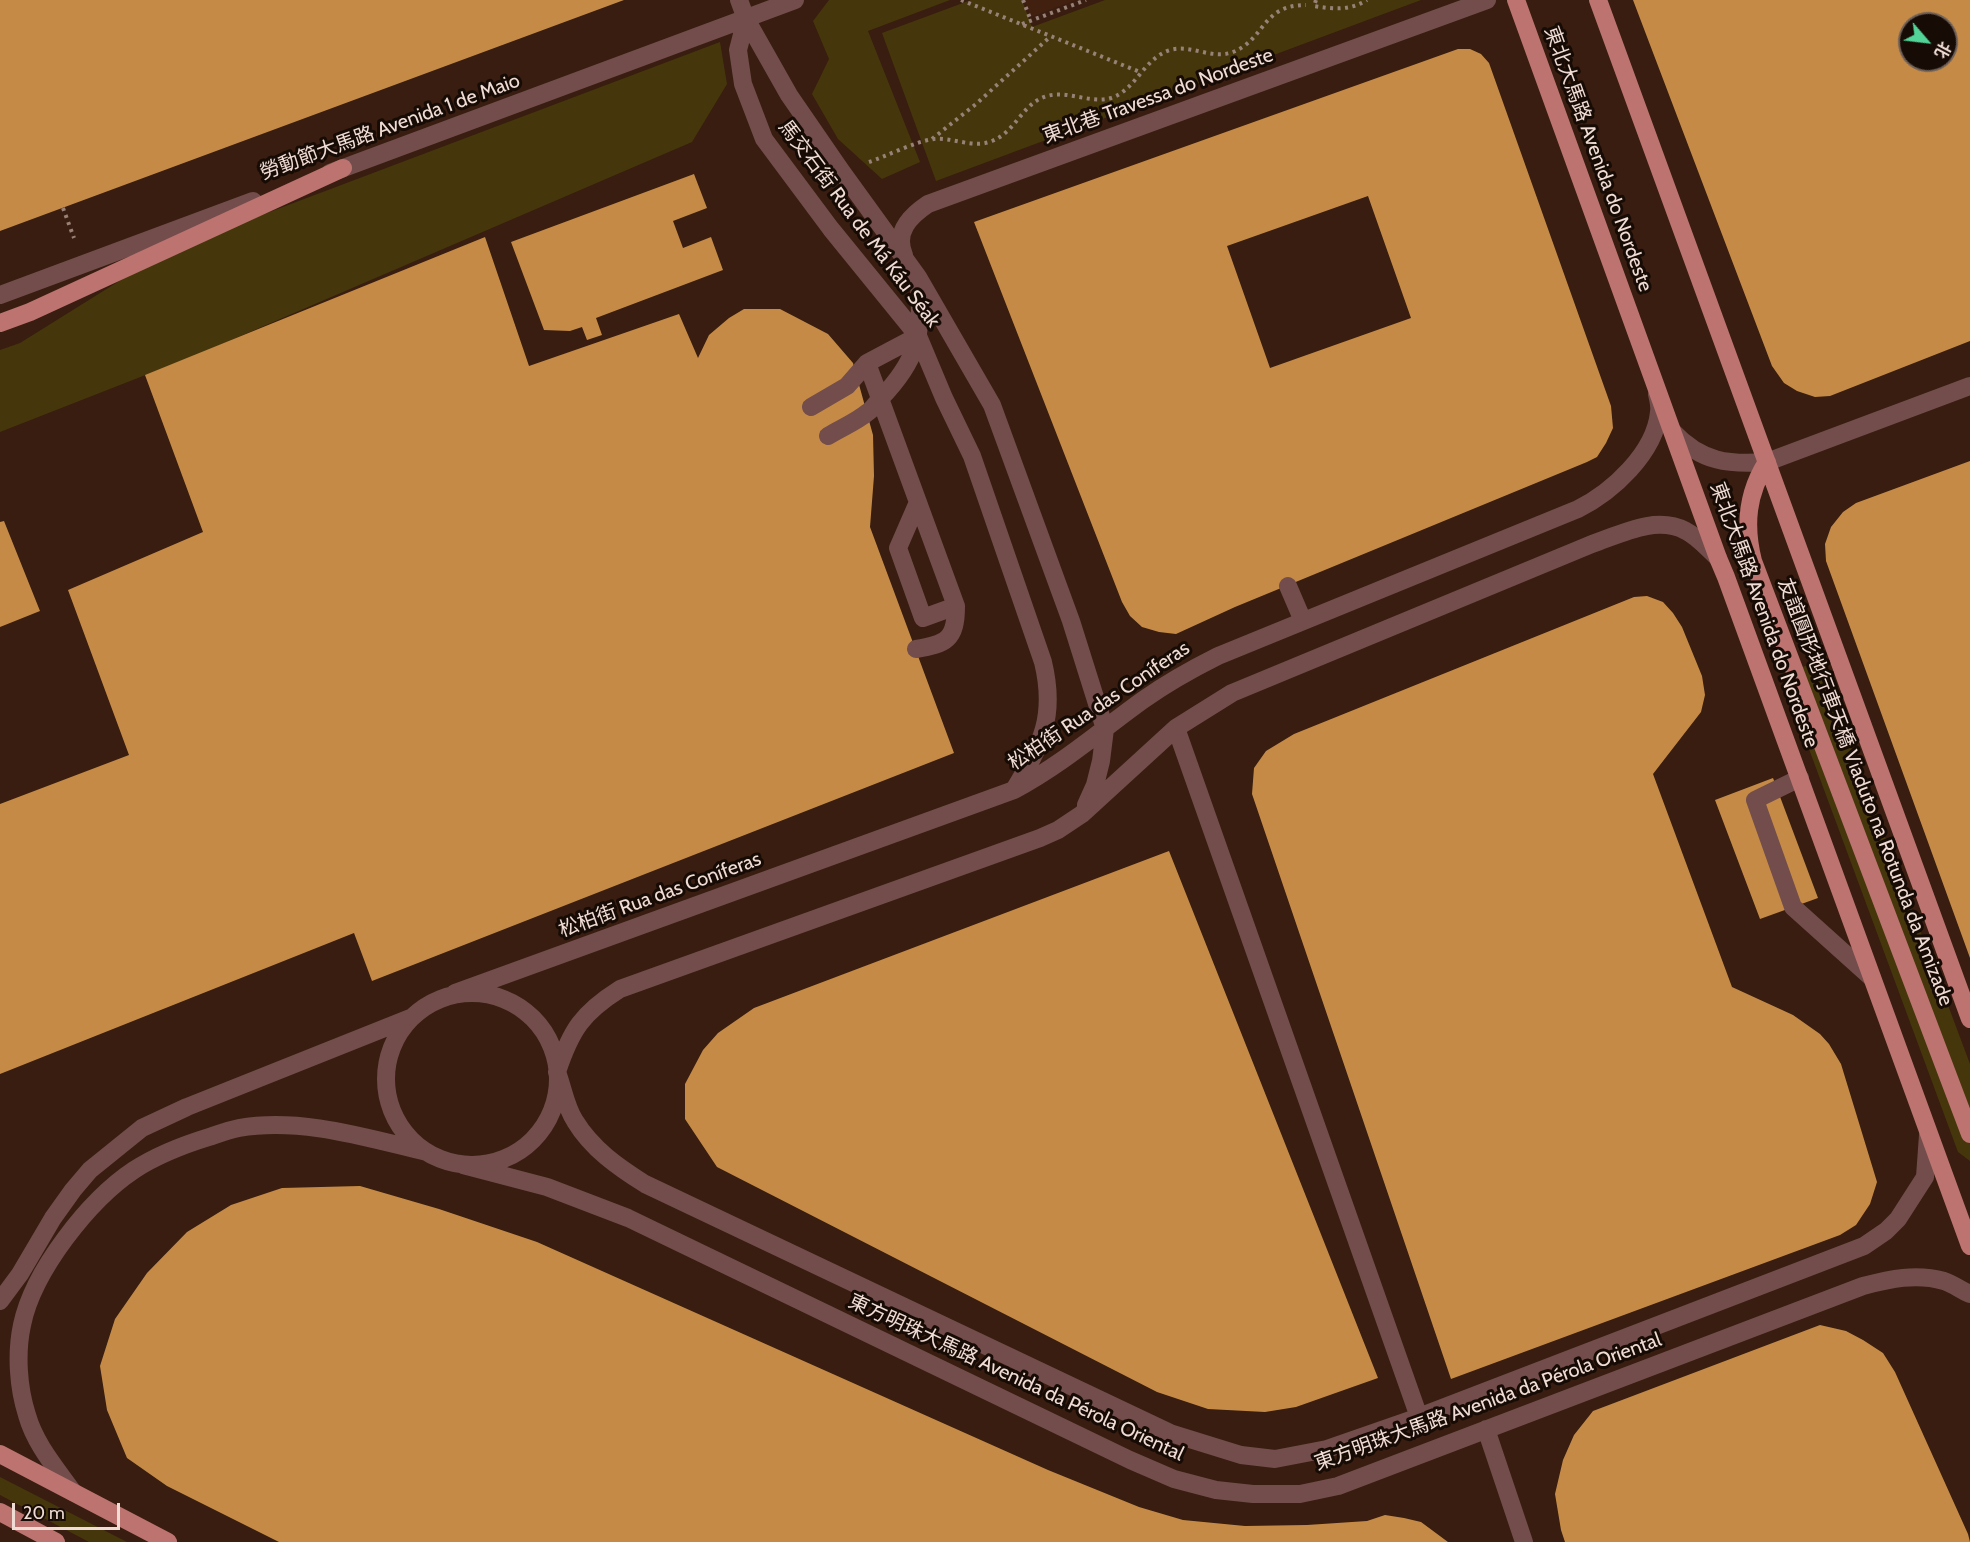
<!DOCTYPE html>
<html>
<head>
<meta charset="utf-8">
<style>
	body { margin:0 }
	#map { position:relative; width:1970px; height:1542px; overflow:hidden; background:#381d10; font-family:Cabin,"Noto Sans SC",sans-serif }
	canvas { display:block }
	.north { position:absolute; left:1898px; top:12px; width:60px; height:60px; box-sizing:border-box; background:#170b06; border:2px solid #6d5f58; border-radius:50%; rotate:118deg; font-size:16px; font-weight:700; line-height:24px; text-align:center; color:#efdcd4 }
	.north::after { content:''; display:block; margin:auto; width:21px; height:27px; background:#52d397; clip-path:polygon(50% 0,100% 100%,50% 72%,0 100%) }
	.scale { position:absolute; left:12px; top:1503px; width:108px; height:27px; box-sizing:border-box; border:3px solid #efdcd4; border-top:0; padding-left:8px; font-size:18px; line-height:21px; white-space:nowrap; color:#efdcd4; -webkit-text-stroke:4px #170b06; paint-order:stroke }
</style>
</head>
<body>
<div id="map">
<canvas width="1970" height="1542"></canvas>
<div class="north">北</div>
<div class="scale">20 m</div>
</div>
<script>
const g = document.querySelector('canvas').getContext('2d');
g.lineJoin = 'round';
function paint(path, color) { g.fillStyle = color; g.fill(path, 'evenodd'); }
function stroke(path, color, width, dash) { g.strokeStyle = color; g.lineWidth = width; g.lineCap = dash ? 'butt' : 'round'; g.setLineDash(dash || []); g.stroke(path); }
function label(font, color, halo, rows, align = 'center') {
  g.font = font + ' Cabin,"Noto Sans SC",sans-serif'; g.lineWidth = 6; g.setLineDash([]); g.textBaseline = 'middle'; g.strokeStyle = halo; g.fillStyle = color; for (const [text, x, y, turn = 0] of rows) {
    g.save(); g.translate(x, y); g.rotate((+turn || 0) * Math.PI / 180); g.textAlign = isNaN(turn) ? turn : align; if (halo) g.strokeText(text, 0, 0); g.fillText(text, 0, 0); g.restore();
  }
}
paint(new Path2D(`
	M 1025,0 L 1076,0 L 1031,17 Z`), '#422010');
paint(new Path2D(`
	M 829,0 L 950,0 L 868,31 L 920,162 L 882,179 L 838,139 L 812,94 L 829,59 L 813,21 Z
	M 971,0 L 1022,0 L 1032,27 L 1105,0 L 1421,0 L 936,181 L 882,33 Z
	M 720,42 L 727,84 L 692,142 L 194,356 L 0,432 L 0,350 L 20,343 L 169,250 Z
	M 1819,660 L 1970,1064 L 1970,1161 L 1958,1152 L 1782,676 Z
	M 0,1477 L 127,1542 L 89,1542 L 0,1495 Z`), '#45370b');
paint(new Path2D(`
	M 0,0 L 624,0 L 0,231 Z
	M 1633,0 L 1970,0 L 1970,341 L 1830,396 L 1815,397 L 1797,391 L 1784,383 L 1772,366 ZM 1910,24 L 1946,24 L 1946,60 L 1910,60 Z
	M 1458,49 L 1470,49 L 1481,54 L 1489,63 L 1611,406 L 1613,428 L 1606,443 L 1597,457 L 1587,462 L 1235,607 L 1176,634 L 1159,632 L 1142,627 L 1130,616 L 1122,602 L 974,222 ZM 1368,196 L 1411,318 L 1270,368 L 1227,246 Z
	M 694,174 L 707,208 L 673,221 L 683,248 L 711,237 L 723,270 L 596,318 L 602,335 L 587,340 L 582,327 L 570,331 L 544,330 L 511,242 Z
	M 485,237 L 529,366 L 679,314 L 698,358 L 709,335 L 729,318 L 744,309 L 780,309 L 828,334 L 853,363 L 873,435 L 874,476 L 870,527 L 954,753 L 372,981 L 354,933 L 0,1074 L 0,804 L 129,755 L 68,590 L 203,532 L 145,375 Z
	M 1970,461 L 1970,958 L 1826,561 L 1825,544 L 1831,527 L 1843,512 L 1856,503 Z
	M 4,521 L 40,611 L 0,627 L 0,522 Z
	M 1647,596 L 1663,602 L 1673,613 L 1682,627 L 1702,676 L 1705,695 L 1701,712 L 1653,774 L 1732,987 L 1793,1015 L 1820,1034 L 1829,1044 L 1841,1064 L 1877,1182 L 1870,1204 L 1856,1225 L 1840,1235 L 1451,1379 L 1252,794 L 1254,768 L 1266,751 L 1294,734 L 1634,597 Z
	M 1773,778 L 1818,898 L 1760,919 L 1715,800 Z
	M 1169,851 L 1378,1378 L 1296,1407 L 1265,1412 L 1208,1409 L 1157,1392 L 717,1167 L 685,1119 L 685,1084 L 703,1050 L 718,1033 L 754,1008 Z
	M 360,1186 L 439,1209 L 537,1242 L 1048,1470 L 1139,1507 L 1183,1520 L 1245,1526 L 1307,1525 L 1367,1521 L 1385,1515 L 1404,1518 L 1421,1522 L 1448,1542 L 279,1542 L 167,1486 L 127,1458 L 107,1410 L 100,1366 L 115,1319 L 147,1273 L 187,1232 L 231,1205 L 282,1188 Z
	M 1820,1325 L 1846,1331 L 1863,1340 L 1883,1353 L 1895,1372 L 1968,1534 L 1970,1542 L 1565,1542 L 1561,1530 L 1555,1494 L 1563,1460 L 1574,1435 L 1593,1411 Z`), '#c58b46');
stroke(new Path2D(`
	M 961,0 L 1140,72
	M 1023,0 L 1031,21
	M 1316,0 L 1314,6 C 1333,9 1349,11 1367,0
	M 1022,24 L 1086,0
	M 932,139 L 976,104 L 1051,36
	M 869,162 C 887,156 916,141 934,139 C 953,137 973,149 992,141 C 1016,132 1022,103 1047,96 C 1068,90 1090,104 1111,98 C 1136,90 1144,58 1170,50 C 1191,44 1212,60 1233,52 C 1266,39 1261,5 1306,5
	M 63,208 L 74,238`), '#988177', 4, [3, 4.5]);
stroke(new Path2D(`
	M 739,0 L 746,19 L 789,95 L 842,172 L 918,277 L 992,405 L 1071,621 L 1105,729 L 1101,761 L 1095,785 L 1086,805
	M 746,19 L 738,50 L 743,84 L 764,139 L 831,229 L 918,336 L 944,398 L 972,456 L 1043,662 C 1056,716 1042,744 1014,790
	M 330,173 L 795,0
	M 904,255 C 894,232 910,216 928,204 L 1487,0
	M 0,295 L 253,201
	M 867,363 L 956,606 C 956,640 946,644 916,649
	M 811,407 L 847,386 L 867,363 L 918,336
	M 1673,432 C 1701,462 1729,465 1767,462 L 1970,386
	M 828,436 C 841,428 856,422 868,412 C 873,409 876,403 880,399 C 919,359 922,335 919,281
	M 918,502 L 898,548 L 923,618 L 956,606
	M 1288,586 L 1303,621
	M 1176,728 L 1419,1417
	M 1800,778 L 1755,800 L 1793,907 L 1872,978
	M386 1079a86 86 0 1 1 172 0a86 86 0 1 1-172 0Z
	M 455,993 L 1014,790 C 1061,765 1100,731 1143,700 C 1167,683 1192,669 1218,656 L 1578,509 C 1612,492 1655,453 1659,412 C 1660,406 1658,399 1657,394
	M 557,1072 C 563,1088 566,1108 575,1121 C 592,1149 618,1167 645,1184 L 1170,1433 L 1241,1455 L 1275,1459 L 1327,1449 L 1419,1417 L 1864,1246 L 1886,1231 L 1898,1219 L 1925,1177 L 1928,1135
	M 557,1072 C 571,1030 582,1013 620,989 L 1040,838 L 1058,830 L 1082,814 L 1176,728 L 1232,693 L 1592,544 C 1621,534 1656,515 1686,531 C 1698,537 1708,549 1718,558
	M 463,1165 L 547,1187 L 628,1218 L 1130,1460 L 1174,1479 L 1216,1490 L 1253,1494 L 1300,1494 L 1338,1486 L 1863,1286 C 1890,1279 1916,1273 1944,1281 C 1953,1284 1961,1290 1970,1294
	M 0,1301 L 20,1274 L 53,1218 L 73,1190 L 90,1170 L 142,1128 L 187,1107 L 410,1018
	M 1486,1429 L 1524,1542
	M 73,1492 C 56,1468 35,1444 27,1415 C 18,1387 16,1353 22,1325 C 33,1271 89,1200 134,1170 C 157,1155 183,1145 209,1137 C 218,1134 229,1130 239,1128 C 301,1117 367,1138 427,1152`), '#724d4b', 18);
stroke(new Path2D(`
	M 1516,0 L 1718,558 L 1726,577 L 1970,1246
	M 1598,0 L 1970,1019
	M 0,323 L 30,312 L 343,168
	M 1767,462 C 1747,493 1744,525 1753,561 L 1970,1134
	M 0,1454 L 168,1542
	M 0,1512 L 56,1542`), '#bd736f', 18);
label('20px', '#efdcd4', '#170b06', [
	["東北巷 Travessa do Nordeste",1158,96,-20],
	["勞動節大馬路 Avenida 1 de Maio",390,127,-20],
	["東北大馬路 Avenida do Nordeste",1598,159,70],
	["馬交石街 Rua de Má Káu Séak",859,224,53],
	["東北大馬路 Avenida do Nordeste",1764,615,70],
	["松柏街 Rua das Coníferas",1099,706,-34],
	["友誼圓形地行車天橋 Viaduto na Rotunda da Amizade",1865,792,69],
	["松柏街 Rua das Coníferas",660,895,-20],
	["東方明珠大馬路 Avenida da Pérola Oriental",1016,1378,25],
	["東方明珠大馬路 Avenida da Pérola Oriental",1488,1402,-20]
]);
</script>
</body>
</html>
